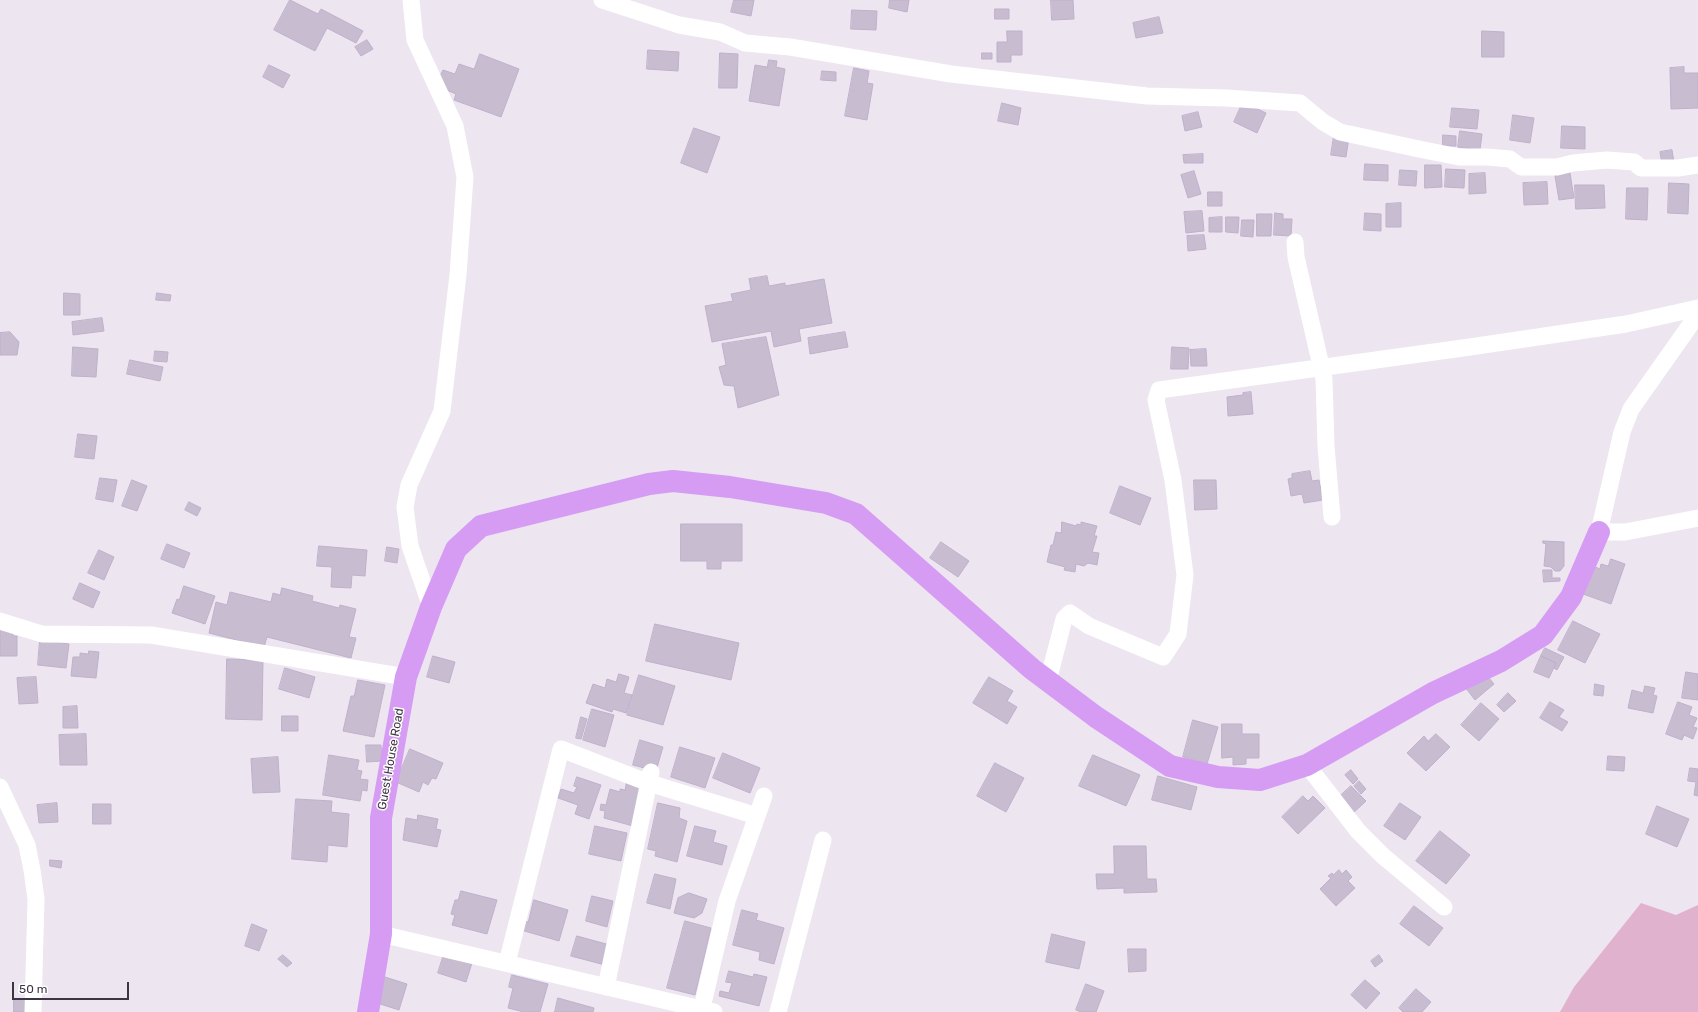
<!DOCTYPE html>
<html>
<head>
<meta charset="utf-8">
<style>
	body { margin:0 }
	#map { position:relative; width:1698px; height:1012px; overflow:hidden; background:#ede5f0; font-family:Rubik,sans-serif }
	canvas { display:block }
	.scale { position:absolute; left:12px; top:982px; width:117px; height:18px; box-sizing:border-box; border:2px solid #3d3542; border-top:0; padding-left:5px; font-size:12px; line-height:14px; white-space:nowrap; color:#3d3542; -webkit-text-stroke:3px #fff; paint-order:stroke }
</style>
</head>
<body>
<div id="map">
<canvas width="1698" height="1012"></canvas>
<div class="scale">50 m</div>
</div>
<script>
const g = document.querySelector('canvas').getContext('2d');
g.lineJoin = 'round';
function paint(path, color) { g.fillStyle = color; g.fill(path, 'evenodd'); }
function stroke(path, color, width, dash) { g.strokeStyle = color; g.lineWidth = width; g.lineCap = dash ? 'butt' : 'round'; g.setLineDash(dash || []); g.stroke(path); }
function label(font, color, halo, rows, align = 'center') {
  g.font = font + ' Rubik,sans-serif'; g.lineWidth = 3; g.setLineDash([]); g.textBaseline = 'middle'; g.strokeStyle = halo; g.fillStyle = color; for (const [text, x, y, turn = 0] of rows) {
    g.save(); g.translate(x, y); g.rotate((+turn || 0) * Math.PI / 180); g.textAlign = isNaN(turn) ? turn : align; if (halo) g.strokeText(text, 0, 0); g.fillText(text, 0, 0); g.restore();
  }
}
paint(new Path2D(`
	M 1641,903 L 1676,915 L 1698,905 L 1698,1012 L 1560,1012 L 1574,987 Z`), '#e1b2ce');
const building = new Path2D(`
	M 290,0 L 318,14 L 321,9 L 363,31 L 356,43 L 327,28 L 315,51 L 274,30 Z
	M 734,0 L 754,0 L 751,16 L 731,12 Z
	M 890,0 L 909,0 L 907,12 L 889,8 Z
	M 1051,0 L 1073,0 L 1074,19 L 1052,20 Z
	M 995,9 L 1009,9 L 1009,19 L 995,19 Z
	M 852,10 L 877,11 L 876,30 L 851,29 Z
	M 1159,17 L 1163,33 L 1136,38 L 1133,23 Z
	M 1007,31 L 1022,31 L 1022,55 L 1011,55 L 1011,62 L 997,62 L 997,42 L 1007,42 Z
	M 1482,31 L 1504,32 L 1504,57 L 1482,57 Z
	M 367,40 L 373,49 L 361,56 L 355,47 Z
	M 648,50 L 679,52 L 678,71 L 647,69 Z
	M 720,53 L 738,54 L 737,88 L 719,88 Z
	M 982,53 L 992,53 L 992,59 L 982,59 Z
	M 480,54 L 519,69 L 501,117 L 454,100 L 456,94 L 444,89 L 446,84 L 438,80 L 443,70 L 455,74 L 459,64 L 474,69 Z
	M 769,60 L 777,61 L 776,67 L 785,69 L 779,106 L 749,101 L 755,65 L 767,67 Z
	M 269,65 L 290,75 L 283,88 L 263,77 Z
	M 1684,67 L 1684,73 L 1698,73 L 1698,108 L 1671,109 L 1670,68 Z
	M 854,68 L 869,71 L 867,83 L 873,84 L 867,120 L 845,116 Z
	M 822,71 L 836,72 L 836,81 L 821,80 Z
	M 1243,102 L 1266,113 L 1257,133 L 1234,122 Z
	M 1002,103 L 1021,108 L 1018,125 L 998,121 Z
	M 1452,108 L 1479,110 L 1477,129 L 1450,127 Z
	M 1198,112 L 1202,127 L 1185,131 L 1182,116 Z
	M 1513,115 L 1534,118 L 1530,143 L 1510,140 Z
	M 1562,126 L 1585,127 L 1585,149 L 1561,148 Z
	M 694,128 L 720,137 L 707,173 L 681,163 Z
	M 1460,131 L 1482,134 L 1480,150 L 1458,147 Z
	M 1443,135 L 1456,136 L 1456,146 L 1443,146 Z
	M 1334,136 L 1349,137 L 1346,157 L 1331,155 Z
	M 1672,150 L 1674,162 L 1662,164 L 1660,152 Z
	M 1203,154 L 1203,163 L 1184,163 L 1183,155 Z
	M 1365,164 L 1388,165 L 1388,181 L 1364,180 Z
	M 1425,165 L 1441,165 L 1442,187 L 1425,188 Z
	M 1446,169 L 1465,170 L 1464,188 L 1445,187 Z
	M 1400,170 L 1417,171 L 1416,186 L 1399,185 Z
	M 1194,171 L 1201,194 L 1188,198 L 1181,175 Z
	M 1485,173 L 1486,193 L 1469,194 L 1469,174 Z
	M 1570,173 L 1574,198 L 1559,200 L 1555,176 Z
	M 1547,182 L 1548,204 L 1524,205 L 1523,183 Z
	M 1669,183 L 1689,184 L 1688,214 L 1668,213 Z
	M 1575,185 L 1604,185 L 1605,208 L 1576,209 Z
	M 1627,188 L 1648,188 L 1647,220 L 1626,219 Z
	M 1208,192 L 1222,192 L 1222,206 L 1208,206 Z
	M 1401,203 L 1401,227 L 1386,227 L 1386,204 Z
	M 1202,211 L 1204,231 L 1186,233 L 1184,212 Z
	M 1275,213 L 1283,214 L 1283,219 L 1292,219 L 1291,236 L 1274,235 Z
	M 1365,213 L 1381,214 L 1381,231 L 1364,230 Z
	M 1257,214 L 1272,214 L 1271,236 L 1257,236 Z
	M 1222,217 L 1222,232 L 1209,232 L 1209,218 Z
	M 1226,217 L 1239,217 L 1238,233 L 1226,232 Z
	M 1242,220 L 1254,220 L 1253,237 L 1241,236 Z
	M 1204,235 L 1206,249 L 1188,251 L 1187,236 Z
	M 767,276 L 769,286 L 785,283 L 785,286 L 824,279 L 832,323 L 799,329 L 801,341 L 774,347 L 771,331 L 712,342 L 705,306 L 733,301 L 731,294 L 751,290 L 749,279 Z
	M 64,293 L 80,294 L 80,315 L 64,315 Z
	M 157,293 L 171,295 L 170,301 L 156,300 Z
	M 102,318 L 104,331 L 73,335 L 72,322 Z
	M 10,332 L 19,342 L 17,355 L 0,355 L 0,333 Z
	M 845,332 L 848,347 L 810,354 L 808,338 Z
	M 766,337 L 779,395 L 738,408 L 734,386 L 724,385 L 719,367 L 726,365 L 722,344 Z
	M 73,347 L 98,349 L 96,377 L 72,376 Z
	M 1172,347 L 1189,348 L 1188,369 L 1171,369 Z
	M 1206,349 L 1207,366 L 1191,366 L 1190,350 Z
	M 155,351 L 168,352 L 167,362 L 154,361 Z
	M 130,360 L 163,367 L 160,381 L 127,374 Z
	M 1251,392 L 1253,414 L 1228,416 L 1227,397 L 1243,395 L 1243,393 Z
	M 78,434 L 97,436 L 94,459 L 75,457 Z
	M 1310,471 L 1312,481 L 1319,480 L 1323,500 L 1304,503 L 1302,494 L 1291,496 L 1288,479 L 1292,478 L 1292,474 Z
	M 100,478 L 117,480 L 113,502 L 96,499 Z
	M 132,480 L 147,486 L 137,511 L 122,506 Z
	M 1194,480 L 1216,480 L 1217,509 L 1195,510 Z
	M 1120,486 L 1151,498 L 1140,525 L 1110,513 Z
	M 189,502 L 201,508 L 197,516 L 185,510 Z
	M 1062,522 L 1076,526 L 1077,524 L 1081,525 L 1081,522 L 1097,526 L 1094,536 L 1097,536 L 1092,552 L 1099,553 L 1097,565 L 1088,563 L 1084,566 L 1076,564 L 1075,572 L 1064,570 L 1065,567 L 1047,562 L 1051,545 L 1053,545 L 1056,532 L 1061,533 Z
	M 681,524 L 742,524 L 742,561 L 721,561 L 721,569 L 707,569 L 707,561 L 681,561 Z
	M 1543,541 L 1564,542 L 1564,566 L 1560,571 L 1555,571 L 1551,567 L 1544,566 L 1546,544 L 1543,543 Z
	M 941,542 L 969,561 L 958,577 L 930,558 Z
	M 167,544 L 190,553 L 184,568 L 161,559 Z
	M 319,546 L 367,550 L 365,576 L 352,575 L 351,588 L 331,587 L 332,567 L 317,566 Z
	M 387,547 L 399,549 L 397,563 L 385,561 Z
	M 99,550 L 114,557 L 104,580 L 88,573 Z
	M 1611,559 L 1625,564 L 1611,604 L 1583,594 L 1593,566 L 1600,569 L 1601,564 L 1608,566 Z
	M 1543,570 L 1552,570 L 1552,578 L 1560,578 L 1560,581 L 1544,582 Z
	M 80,583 L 100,592 L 93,608 L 73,599 Z
	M 184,586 L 215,596 L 205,624 L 172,613 L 177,599 L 179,600 Z
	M 282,588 L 313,596 L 312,601 L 339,608 L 340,605 L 356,609 L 349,637 L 356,638 L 351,658 L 267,637 L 264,647 L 209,633 L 216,602 L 227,605 L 230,592 L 271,602 L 273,593 L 280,595 Z
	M 1573,621 L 1600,634 L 1585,663 L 1558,650 Z
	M 655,624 L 739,643 L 731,680 L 646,661 Z
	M 13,628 L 13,636 L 17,636 L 17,656 L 0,656 L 0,629 Z
	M 40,640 L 69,644 L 66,668 L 38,665 Z
	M 1545,648 L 1564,657 L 1557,670 L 1554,668 L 1556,663 L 1541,656 Z
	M 89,651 L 99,652 L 96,678 L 71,676 L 73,657 L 80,657 L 80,653 L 88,654 Z
	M 433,656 L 455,662 L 449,683 L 427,677 Z
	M 1541,656 L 1556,663 L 1549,678 L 1534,672 Z
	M 227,659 L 263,660 L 262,720 L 226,719 Z
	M 285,668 L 315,677 L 309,698 L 279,689 Z
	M 1484,672 L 1494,684 L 1475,700 L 1465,687 Z
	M 1686,672 L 1698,674 L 1698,700 L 1682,698 Z
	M 619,674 L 629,677 L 624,693 L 632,695 L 626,713 L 613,709 L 612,712 L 586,703 L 593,684 L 605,688 L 607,679 L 616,682 Z
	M 639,675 L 675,686 L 663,725 L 627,715 Z
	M 36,677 L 38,703 L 19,704 L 17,678 Z
	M 989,677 L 1013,691 L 1007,701 L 1017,707 L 1007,724 L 973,703 Z
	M 358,680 L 385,685 L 374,737 L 343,731 L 351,696 L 354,696 Z
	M 1595,684 L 1604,686 L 1603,696 L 1594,695 Z
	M 1645,686 L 1655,688 L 1653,695 L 1657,696 L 1653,713 L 1628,708 L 1632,690 L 1643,693 Z
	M 1508,693 L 1516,701 L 1504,712 L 1497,705 Z
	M 1550,702 L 1564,710 L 1559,717 L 1568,722 L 1562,731 L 1540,718 Z
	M 1678,702 L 1692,707 L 1689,715 L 1697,718 L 1693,727 L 1697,728 L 1693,739 L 1684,735 L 1682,740 L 1666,734 Z
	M 1481,703 L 1499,719 L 1479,741 L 1461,725 Z
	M 77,706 L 78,728 L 63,728 L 63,707 Z
	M 592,709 L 614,715 L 605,747 L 583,740 Z
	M 282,716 L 298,716 L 298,731 L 282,731 Z
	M 581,717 L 587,719 L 581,739 L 576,738 Z
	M 1193,720 L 1218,727 L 1207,764 L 1183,757 Z
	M 1222,724 L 1242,724 L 1242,734 L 1259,734 L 1259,758 L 1246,758 L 1246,764 L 1233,765 L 1233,757 L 1222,758 Z
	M 86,734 L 87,765 L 60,765 L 59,735 Z
	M 1436,734 L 1450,747 L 1426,771 L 1407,753 L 1424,736 L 1428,741 Z
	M 640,740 L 663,747 L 656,771 L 633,765 Z
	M 366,745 L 381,745 L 382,761 L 367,762 Z
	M 680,747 L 715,758 L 705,788 L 671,777 Z
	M 410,749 L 443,763 L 436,779 L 432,778 L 428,785 L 423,782 L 419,792 L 396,782 Z
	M 723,753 L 760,768 L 750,793 L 713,778 Z
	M 329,755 L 359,760 L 357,770 L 362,771 L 360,779 L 368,780 L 367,791 L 362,790 L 360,801 L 323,795 Z
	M 1093,755 L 1140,775 L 1126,806 L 1079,786 Z
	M 1608,756 L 1625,757 L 1624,771 L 1607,770 Z
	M 278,757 L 280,792 L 253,793 L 251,759 Z
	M 995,763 L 1024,778 L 1006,812 L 977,796 Z
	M 1690,768 L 1698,769 L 1698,796 L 1694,795 L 1696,782 L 1688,781 Z
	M 1351,770 L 1358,779 L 1353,784 L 1345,775 Z
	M 1158,776 L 1197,787 L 1191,810 L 1152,800 Z
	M 577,777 L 601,785 L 589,819 L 575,814 L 578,805 L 558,798 L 561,789 L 574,793 L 577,787 L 574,786 Z
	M 627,780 L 644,785 L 633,826 L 604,818 L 605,811 L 600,810 L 601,804 L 606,805 L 610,789 L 620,792 L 620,789 L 625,790 Z
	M 1359,781 L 1366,789 L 1361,794 L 1354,786 Z
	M 1351,786 L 1366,801 L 1351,815 L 1336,800 Z
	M 1303,796 L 1308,801 L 1313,796 L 1325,808 L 1298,834 L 1282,817 Z
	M 296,799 L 332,801 L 331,812 L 349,814 L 347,847 L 328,845 L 327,862 L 292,859 Z
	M 57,803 L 58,822 L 39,823 L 37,805 Z
	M 658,803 L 680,808 L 679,818 L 687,821 L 677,862 L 655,856 L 656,851 L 648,849 Z
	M 1400,803 L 1421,817 L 1405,840 L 1384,826 Z
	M 93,804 L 111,804 L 111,824 L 93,824 Z
	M 1657,806 L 1689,819 L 1677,847 L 1646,834 Z
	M 418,815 L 438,819 L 436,829 L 441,830 L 437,847 L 403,840 L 406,818 L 417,820 Z
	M 595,826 L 627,833 L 621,861 L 589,854 Z
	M 695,826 L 716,831 L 713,842 L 727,846 L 722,865 L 687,856 Z
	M 1440,831 L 1470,855 L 1446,884 L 1416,861 Z
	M 1114,846 L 1146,846 L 1147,879 L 1156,879 L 1157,892 L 1124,893 L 1124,888 L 1097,889 L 1096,874 L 1114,874 Z
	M 50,860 L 62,861 L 61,868 L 50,866 Z
	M 1339,870 L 1342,874 L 1346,870 L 1352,877 L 1348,881 L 1355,888 L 1336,906 L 1320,889 L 1331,878 L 1328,876 L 1332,873 L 1333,875 Z
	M 655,874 L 676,879 L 670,909 L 647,903 Z
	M 461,891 L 497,900 L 487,934 L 452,925 L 455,915 L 451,914 L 455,900 L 458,900 Z
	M 689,893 L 707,899 L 702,913 L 694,918 L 674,913 L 678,898 Z
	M 592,896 L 613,901 L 607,927 L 586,921 Z
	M 534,900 L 568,910 L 559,941 L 521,930 L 524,921 L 528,922 Z
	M 1414,906 L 1443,928 L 1429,946 L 1400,924 Z
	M 742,910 L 758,914 L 756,920 L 784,928 L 774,964 L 759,960 L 760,952 L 733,945 Z
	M 685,921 L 711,928 L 695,995 L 667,988 Z
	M 252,924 L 267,930 L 259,951 L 245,946 Z
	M 1052,934 L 1085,942 L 1079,969 L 1046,962 Z
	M 577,936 L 610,945 L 605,965 L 571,956 Z
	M 1128,949 L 1146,949 L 1146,971 L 1129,972 Z
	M 444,954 L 472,963 L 466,982 L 438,973 Z
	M 283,955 L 292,963 L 287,967 L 278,959 Z
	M 1379,955 L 1383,961 L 1375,967 L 1371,961 Z
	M 729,971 L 753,977 L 754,974 L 767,977 L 759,1006 L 719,996 L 720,991 L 729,993 L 732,983 L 726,982 Z
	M 512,975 L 548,984 L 540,1012 L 524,1012 L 508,1008 L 513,988 L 509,987 Z
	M 385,977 L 407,984 L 399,1010 L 377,1003 Z
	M 1365,980 L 1380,993 L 1366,1009 L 1351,995 Z
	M 1086,984 L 1104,991 L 1096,1012 L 1081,1012 L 1076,1010 Z
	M 1416,989 L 1431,1002 L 1422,1012 L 1403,1012 L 1399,1008 Z
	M 558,998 L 594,1008 L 593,1012 L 555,1012 Z
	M 14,999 L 29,1000 L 29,1012 L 14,1012 Z`);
paint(building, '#c8bcd1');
stroke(building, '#bfb0cb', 1);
stroke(new Path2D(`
	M 411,0 L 415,40 L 455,126 L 465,177 L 458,275 L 442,411 L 409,485 L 405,507 L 410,546 L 431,607
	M 602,0 L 679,25 L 720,32 L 745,43 L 790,47 L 951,74 L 1147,96 L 1226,98 L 1300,103 L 1323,122 L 1340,132 L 1419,149 L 1459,157 L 1487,157 L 1510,159 L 1521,167 L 1557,167 L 1573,163 L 1607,160 L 1634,162 L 1641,168 L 1678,168 L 1698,165
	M 1295,242 L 1296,257 L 1324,379 L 1326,446 L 1332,517
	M 1698,314 L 1631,409 L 1622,432 L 1599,532 L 1625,532 L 1698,518
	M 0,621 L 42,634 L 151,635 L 406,677
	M 1048,681 L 1064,619 L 1070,613 L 1089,626 L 1163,657 L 1178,634 L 1185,575 L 1173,480 L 1156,400 L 1159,390 L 1470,347 L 1626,324 L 1698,308
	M 1307,765 L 1358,831 L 1383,856 L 1444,907
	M 0,787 L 27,845 L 32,870 L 36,899 L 33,1012
	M 381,934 L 714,1012
	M 507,963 L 561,749 L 649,783 L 757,816
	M 606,987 L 651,772
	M 701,1012 L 727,901 L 764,796
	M 778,1012 L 823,840`), '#fff', 17);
stroke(new Path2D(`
	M 368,1012 L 381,934 L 381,818 L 406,677 L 431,607 L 456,549 L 481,526 L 649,484 L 673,481 L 730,487 L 826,503 L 856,514 L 1032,669 L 1096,717 L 1170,766 L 1218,777 L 1260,780 L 1307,765 L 1433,693 L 1501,661 L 1543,635 L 1571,597 L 1599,532`), '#d69cf3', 22);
label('12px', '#3d3542', '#fff', [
	["Guest House Road",391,759,-80]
]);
</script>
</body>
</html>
